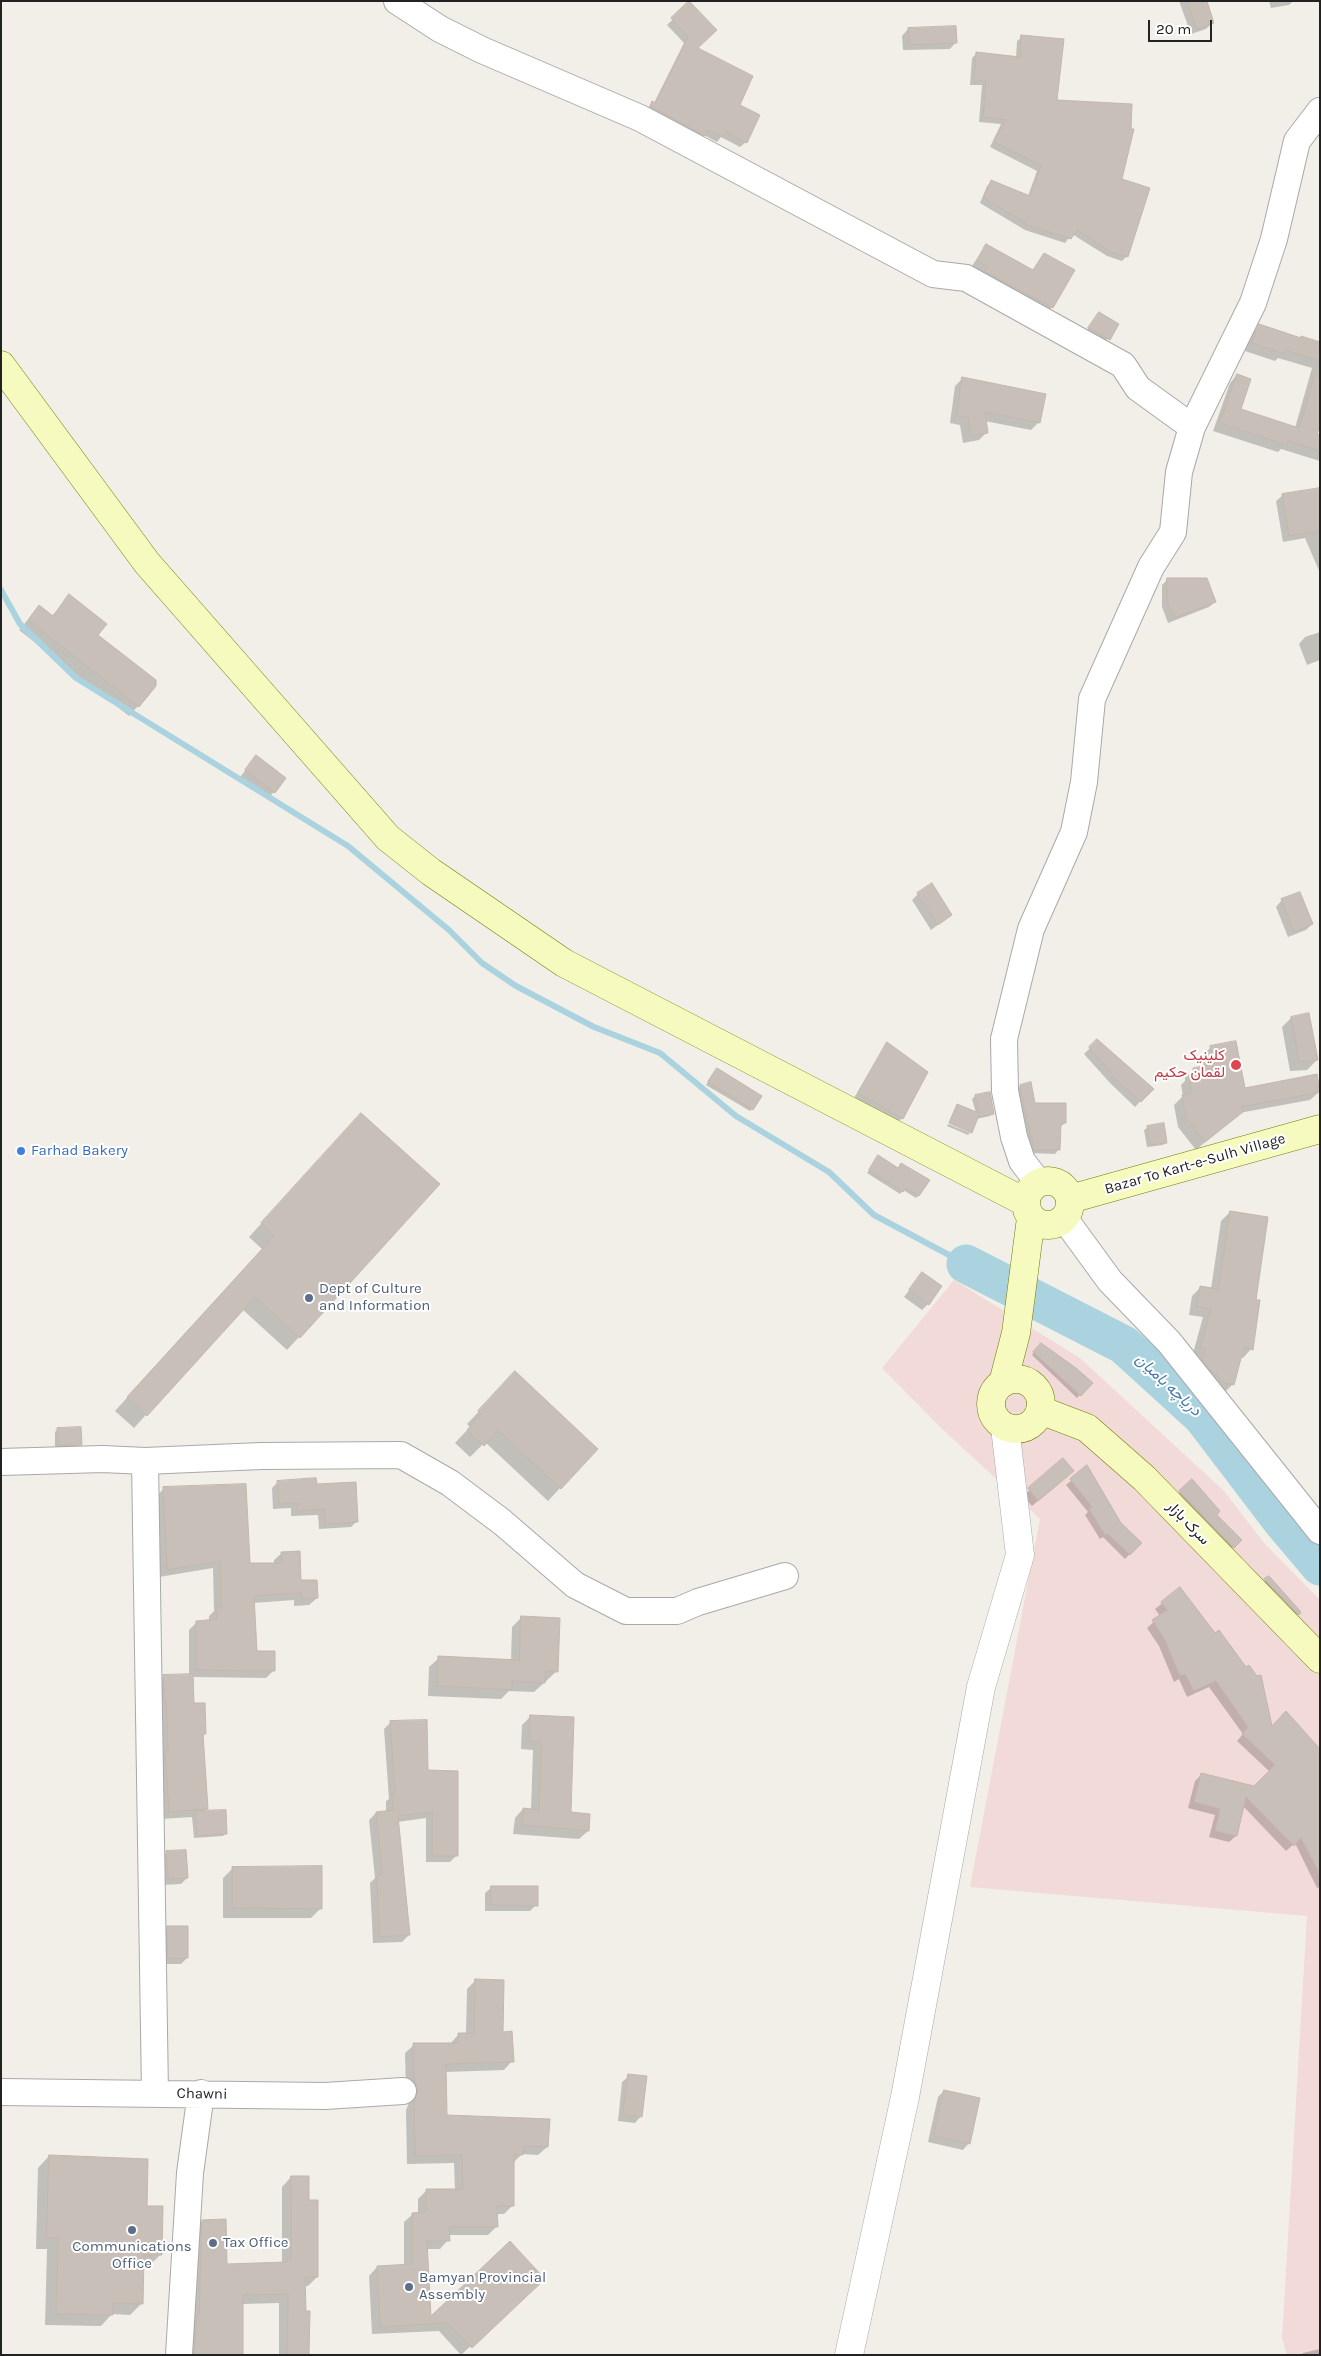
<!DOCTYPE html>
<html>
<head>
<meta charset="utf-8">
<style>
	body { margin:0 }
	#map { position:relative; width:1321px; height:2356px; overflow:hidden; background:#f2efe9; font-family:Karla,sans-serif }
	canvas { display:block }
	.frame { position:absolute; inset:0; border:2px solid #222; pointer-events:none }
	.scale { position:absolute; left:1148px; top:20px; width:64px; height:22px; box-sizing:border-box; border:2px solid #222; border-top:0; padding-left:6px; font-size:15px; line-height:18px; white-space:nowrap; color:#222; -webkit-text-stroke:4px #fff; paint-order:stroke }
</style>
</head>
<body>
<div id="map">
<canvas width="1321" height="2356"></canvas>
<div class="frame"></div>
<div class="scale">20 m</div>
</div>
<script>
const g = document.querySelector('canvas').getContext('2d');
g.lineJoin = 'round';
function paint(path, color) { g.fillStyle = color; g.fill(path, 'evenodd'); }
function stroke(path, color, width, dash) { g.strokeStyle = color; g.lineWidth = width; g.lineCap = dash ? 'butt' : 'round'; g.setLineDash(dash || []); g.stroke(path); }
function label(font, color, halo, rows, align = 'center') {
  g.font = font + ' Karla,Vazirmatn,sans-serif'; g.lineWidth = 4; g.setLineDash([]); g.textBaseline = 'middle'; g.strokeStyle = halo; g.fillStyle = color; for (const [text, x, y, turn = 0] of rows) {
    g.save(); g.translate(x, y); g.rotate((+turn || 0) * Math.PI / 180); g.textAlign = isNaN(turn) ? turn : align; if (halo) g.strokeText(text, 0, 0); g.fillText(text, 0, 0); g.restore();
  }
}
paint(new Path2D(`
	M 954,1280 L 1080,1358 L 1224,1491 L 1265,1544 L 1320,1600 L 1320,2355 L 1287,2355 L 1282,2338 L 1307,1916 L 970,1887 L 1040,1519 L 942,1429 L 882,1368 Z`), '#f2dad9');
paint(new Path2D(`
	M 1179,1 L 1205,1 L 1213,22 L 1206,29 L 1191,34 Z
	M 1269,1 L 1293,1 L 1289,5 L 1271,8 Z
	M 690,3 L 696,49 L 738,105 L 746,142 L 740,147 L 721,137 L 717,142 L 704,135 L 699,140 L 647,108 L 654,103 L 684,43 L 667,25 Z
	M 908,29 L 956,42 L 950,49 L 903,50 L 902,36 Z
	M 1022,37 L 1055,102 L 1121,180 L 1127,256 L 1122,261 L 1107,256 L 1072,234 L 1065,243 L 1025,230 L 980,203 L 987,186 L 992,181 L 1028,196 L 1037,171 L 990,147 L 1001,124 L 979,122 L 982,85 L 970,85 L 972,58 L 977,53 L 1016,58 L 1017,41 Z
	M 986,245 L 1032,271 L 1045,255 L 1052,307 L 1046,313 L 980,276 L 982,272 L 972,266 Z
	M 1099,314 L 1117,325 L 1102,346 L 1083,335 Z
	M 1260,325 L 1300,339 L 1320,343 L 1320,420 L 1316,435 L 1320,436 L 1320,461 L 1281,449 L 1278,452 L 1213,431 L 1230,383 L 1237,375 L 1240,410 L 1295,428 L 1312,368 L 1278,358 L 1275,361 L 1245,351 L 1252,333 Z
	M 963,378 L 1039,422 L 1031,430 L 985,421 L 987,432 L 979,440 L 963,443 L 960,425 L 950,423 L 955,386 Z
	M 1320,489 L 1320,573 L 1305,538 L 1283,542 L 1276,501 L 1283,495 Z
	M 1168,579 L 1215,602 L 1209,607 L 1168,623 L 1162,607 L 1162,585 Z
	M 69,596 L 96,635 L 138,706 L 129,716 L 19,630 L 39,607 L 51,617 Z
	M 1320,632 L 1320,660 L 1307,665 L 1299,644 L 1305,637 Z
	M 256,757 L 274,792 L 268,798 L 240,777 Z
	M 918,894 L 951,915 L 931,930 L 912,900 Z
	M 1282,900 L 1312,924 L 1306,930 L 1288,937 L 1276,907 Z
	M 1291,1018 L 1317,1060 L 1307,1070 L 1290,1071 L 1282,1027 Z
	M 1097,1041 L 1152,1089 L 1135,1107 L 1110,1083 L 1084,1054 Z
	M 887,1044 L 902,1118 L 897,1123 L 854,1098 Z
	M 1211,1047 L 1244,1089 L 1319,1092 L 1310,1100 L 1239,1113 L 1196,1150 L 1178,1127 L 1174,1105 L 1183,1096 L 1181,1085 L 1185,1081 L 1185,1078 L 1194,1069 L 1204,1067 L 1202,1056 Z
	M 714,1072 L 752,1109 L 750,1111 L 706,1085 Z
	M 1021,1086 L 1034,1104 L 1065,1123 L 1060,1127 L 1059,1149 L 1055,1154 L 1030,1153 L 1016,1090 Z
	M 989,1093 L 993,1114 L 990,1116 L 976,1119 L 971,1131 L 949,1122 L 957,1105 L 976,1113 L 972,1099 L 975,1096 Z
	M 948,1124 L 970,1133 L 968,1135 L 947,1126 Z
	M 1163,1125 L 1166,1142 L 1163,1145 L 1147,1147 L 1144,1130 L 1147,1128 Z
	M 349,1127 L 299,1337 L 287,1350 L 242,1309 L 134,1428 L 115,1411 L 262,1249 L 249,1237 Z
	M 876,1160 L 897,1169 L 901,1164 L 918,1196 L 916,1198 L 903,1190 L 900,1194 L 867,1173 Z
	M 1230,1212 L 1254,1301 L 1251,1349 L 1243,1358 L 1240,1357 L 1232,1385 L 1224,1393 L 1192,1357 L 1203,1317 L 1189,1315 L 1192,1296 L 1200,1288 L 1211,1289 L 1221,1221 Z
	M 922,1273 L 928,1304 L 922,1310 L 904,1297 Z
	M 1041,1344 L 1091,1383 L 1077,1398 L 1032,1355 Z
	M 503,1386 L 596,1449 L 548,1501 L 485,1442 L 470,1457 L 455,1443 L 470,1427 L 467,1424 Z
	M 58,1429 L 80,1444 L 78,1447 L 55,1448 L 55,1432 Z
	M 1063,1460 L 1066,1477 L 1032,1506 L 1023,1496 Z
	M 1087,1467 L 1120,1524 L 1140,1543 L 1125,1559 L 1103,1537 L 1100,1539 L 1085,1515 L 1088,1512 L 1066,1485 Z
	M 1192,1481 L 1215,1515 L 1240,1540 L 1227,1553 L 1173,1498 Z
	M 278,1482 L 316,1485 L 357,1521 L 351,1527 L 319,1529 L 318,1515 L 291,1516 L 291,1508 L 273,1509 L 272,1488 Z
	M 164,1489 L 249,1564 L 274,1564 L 274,1560 L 282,1553 L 300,1582 L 317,1598 L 309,1605 L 294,1606 L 294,1600 L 253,1603 L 256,1652 L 273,1671 L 266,1678 L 192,1677 L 192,1704 L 205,1734 L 202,1737 L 207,1809 L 203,1812 L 226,1833 L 223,1836 L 194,1838 L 192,1817 L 161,1819 L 156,1684 L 164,1676 L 189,1675 L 189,1630 L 197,1622 L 209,1621 L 209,1616 L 214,1611 L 213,1568 L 159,1577 L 156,1496 Z
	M 1269,1577 L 1300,1612 L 1292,1620 L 1259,1586 Z
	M 1180,1589 L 1272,1728 L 1320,1813 L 1320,1887 L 1317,1888 L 1295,1843 L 1286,1851 L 1243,1806 L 1236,1836 L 1229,1842 L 1209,1837 L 1215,1815 L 1188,1808 L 1195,1781 L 1201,1775 L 1254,1787 L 1270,1772 L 1237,1741 L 1243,1734 L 1209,1687 L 1187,1697 L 1179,1679 L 1174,1682 L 1159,1646 L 1147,1628 L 1160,1616 L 1155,1609 Z
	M 522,1617 L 557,1671 L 534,1692 L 509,1691 L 501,1699 L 428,1696 L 429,1667 L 439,1658 L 511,1661 L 512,1627 Z
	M 531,1716 L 572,1718 L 570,1814 L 588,1831 L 579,1839 L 513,1834 L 515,1818 L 523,1809 L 531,1810 L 533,1750 L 521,1749 L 522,1725 Z
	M 391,1722 L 427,1772 L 457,1855 L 450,1862 L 426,1862 L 426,1818 L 397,1822 L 409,1935 L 402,1942 L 373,1943 L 370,1883 L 375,1878 L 369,1820 L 376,1813 L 386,1812 L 386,1801 L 389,1799 L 384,1729 Z
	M 167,1852 L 187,1878 L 181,1884 L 162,1885 L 161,1859 Z
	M 233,1868 L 321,1908 L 311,1918 L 223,1918 L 223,1878 Z
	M 492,1887 L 536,1905 L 530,1911 L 485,1911 L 485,1893 Z
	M 168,1927 L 187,1958 L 181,1964 L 162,1964 L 162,1934 Z
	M 475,1981 L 502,2033 L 512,2061 L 504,2070 L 445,2072 L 446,2116 L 547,2147 L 538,2155 L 522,2154 L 513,2163 L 513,2205 L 504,2214 L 496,2214 L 496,2227 L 488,2235 L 448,2235 L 448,2240 L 440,2249 L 426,2249 L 430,2319 L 535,2287 L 461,2355 L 439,2331 L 372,2334 L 369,2276 L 377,2267 L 404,2266 L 404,2222 L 413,2214 L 418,2214 L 418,2199 L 426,2191 L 455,2190 L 454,2163 L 407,2164 L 406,2110 L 410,2100 L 406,2090 L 405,2053 L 414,2045 L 450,2044 L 459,2034 L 466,2034 L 467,1989 Z
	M 629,2076 L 641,2116 L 635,2123 L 618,2121 L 622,2082 Z
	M 944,2091 L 969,2143 L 963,2150 L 928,2142 L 938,2097 Z
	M 49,2156 L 145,2207 L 161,2254 L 149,2266 L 142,2266 L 142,2303 L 130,2315 L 112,2314 L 101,2326 L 45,2325 L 47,2249 L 36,2249 L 38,2168 Z
	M 291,2177 L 308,2201 L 317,2277 L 308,2286 L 304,2286 L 308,2355 L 279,2355 L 279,2303 L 242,2304 L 241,2355 L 186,2355 L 193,2230 L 203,2221 L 225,2265 L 282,2264 L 282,2187 Z
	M 1320,2349 L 1320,2355 L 1301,2355 L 1303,2353 Z`), '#0003');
stroke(new Path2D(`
	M 1,590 L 20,624 L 76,678 L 348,846 L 449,930 L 482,963 L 516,986 L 594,1027 L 660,1053 L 736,1116 L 829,1172 L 874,1215 L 966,1264`), '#aad3df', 6);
stroke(new Path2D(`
	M 966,1264 L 1124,1345 L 1202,1416 L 1282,1521 L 1320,1566`), '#aad3df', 39);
const building = new Path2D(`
	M 689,1 L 717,30 L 698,48 L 753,76 L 740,105 L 760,115 L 747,143 L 726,132 L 723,137 L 708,130 L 705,136 L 650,106 L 652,101 L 655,103 L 688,37 L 671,18 Z
	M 1187,1 L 1207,1 L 1214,23 L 1197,29 Z
	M 956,26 L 957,43 L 909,45 L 908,28 Z
	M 1021,35 L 1064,39 L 1057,100 L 1132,104 L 1131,129 L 1134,129 L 1122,179 L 1150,188 L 1128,257 L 1111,252 L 1077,230 L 1071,239 L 1030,226 L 984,198 L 991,180 L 1030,196 L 1041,166 L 994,142 L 1005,120 L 983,117 L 986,81 L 974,80 L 976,52 L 1020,57 Z
	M 986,244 L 1033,270 L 1044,253 L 1075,270 L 1053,308 L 984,271 L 987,266 L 977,261 Z
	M 1099,312 L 1119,324 L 1110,340 L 1088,328 Z
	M 1259,324 L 1301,338 L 1301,336 L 1320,342 L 1320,361 L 1285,350 L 1284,354 L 1252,343 Z
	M 1237,374 L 1251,379 L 1241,409 L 1299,428 L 1315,374 L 1320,374 L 1320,425 L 1317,434 L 1320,435 L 1320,451 L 1288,441 L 1287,445 L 1220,423 Z
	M 962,377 L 1046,394 L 1040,423 L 985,412 L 988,433 L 971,436 L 968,417 L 957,416 Z
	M 1320,488 L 1320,531 L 1289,536 L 1282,494 Z
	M 1167,578 L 1207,578 L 1216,602 L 1174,618 L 1167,601 Z
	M 69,594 L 107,624 L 98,635 L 156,680 L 156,686 L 139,707 L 28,620 L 39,605 L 53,616 Z
	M 256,755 L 286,778 L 275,793 L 245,770 Z
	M 932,883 L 952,915 L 938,925 L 917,893 Z
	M 1300,892 L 1313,924 L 1294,932 L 1281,899 Z
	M 1309,1013 L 1318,1060 L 1299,1062 L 1291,1017 Z
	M 1097,1039 L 1154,1089 L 1141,1102 L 1115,1078 L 1089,1047 Z
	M 1236,1041 L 1245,1088 L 1317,1074 L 1320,1092 L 1242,1107 L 1243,1112 L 1205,1142 L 1186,1118 L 1182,1095 L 1192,1093 L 1189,1076 L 1194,1075 L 1193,1068 L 1214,1064 L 1210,1046 Z
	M 887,1042 L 928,1072 L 903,1119 L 858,1093 Z
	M 717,1068 L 762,1096 L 753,1110 L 708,1082 Z
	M 1031,1082 L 1035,1103 L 1066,1103 L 1066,1123 L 1061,1123 L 1060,1150 L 1034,1150 L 1020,1089 L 1020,1085 Z
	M 990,1092 L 994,1114 L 979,1117 L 979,1115 L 972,1133 L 949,1123 L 957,1104 L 979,1113 L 975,1095 Z
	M 361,1113 L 440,1184 L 300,1338 L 255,1297 L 147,1416 L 127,1397 L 274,1236 L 261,1223 Z
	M 1164,1123 L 1167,1143 L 1150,1145 L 1147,1126 Z
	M 878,1155 L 898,1168 L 901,1163 L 930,1180 L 919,1196 L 906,1188 L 903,1192 L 869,1170 Z
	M 1230,1211 L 1268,1217 L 1256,1300 L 1260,1300 L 1253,1350 L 1244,1347 L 1234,1385 L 1220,1382 L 1219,1376 L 1214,1374 L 1202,1360 L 1205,1349 L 1200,1348 L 1211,1309 L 1197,1307 L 1200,1286 L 1218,1289 Z
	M 922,1272 L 942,1286 L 929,1305 L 909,1290 Z
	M 1041,1343 L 1076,1368 L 1093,1383 L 1081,1396 L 1033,1352 Z
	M 515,1371 L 598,1449 L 561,1489 L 498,1430 L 484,1446 L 467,1430 L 481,1414 L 478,1411 Z
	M 81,1427 L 82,1445 L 58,1445 L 57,1428 Z
	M 1063,1458 L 1074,1471 L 1038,1501 L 1028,1488 Z
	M 1087,1465 L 1121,1523 L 1142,1543 L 1130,1555 L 1108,1534 L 1105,1535 L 1089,1509 L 1092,1507 L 1070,1479 Z
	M 316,1478 L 317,1484 L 356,1482 L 358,1522 L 325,1524 L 324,1509 L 297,1511 L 297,1503 L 279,1504 L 277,1481 Z
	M 1192,1479 L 1220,1511 L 1217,1515 L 1242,1540 L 1234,1548 L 1179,1491 Z
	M 246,1484 L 250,1563 L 282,1563 L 281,1552 L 300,1551 L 301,1580 L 317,1580 L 318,1598 L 301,1599 L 301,1593 L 254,1596 L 257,1651 L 275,1651 L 275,1671 L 196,1670 L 196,1621 L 217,1619 L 216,1607 L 221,1607 L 220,1561 L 167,1570 L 163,1487 Z
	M 1269,1576 L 1301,1612 L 1299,1615 L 1264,1579 Z
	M 1180,1587 L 1215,1633 L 1219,1630 L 1246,1667 L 1249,1665 L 1257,1676 L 1261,1675 L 1272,1726 L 1286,1711 L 1320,1749 L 1320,1875 L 1301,1838 L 1294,1846 L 1246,1797 L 1237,1836 L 1215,1831 L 1220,1809 L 1194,1802 L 1201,1773 L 1254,1786 L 1275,1765 L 1242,1734 L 1248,1727 L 1216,1681 L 1194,1691 L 1185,1674 L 1180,1676 L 1165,1640 L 1152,1620 L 1167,1610 L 1161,1602 Z
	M 521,1616 L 560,1618 L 558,1672 L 546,1671 L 545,1683 L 512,1681 L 512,1690 L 437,1686 L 438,1656 L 519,1660 Z
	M 193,1674 L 194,1703 L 205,1703 L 206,1734 L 203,1734 L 208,1809 L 169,1812 L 165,1752 L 165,1750 L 168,1750 L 166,1700 L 164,1700 L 163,1675 Z
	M 530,1715 L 574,1717 L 571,1812 L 590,1814 L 589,1831 L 522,1825 L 523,1808 L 539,1810 L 541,1742 L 530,1741 Z
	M 427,1720 L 428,1770 L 458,1771 L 458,1856 L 432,1856 L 432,1812 L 398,1816 L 410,1935 L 379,1937 L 377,1875 L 382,1874 L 376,1812 L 393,1810 L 392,1793 L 395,1793 L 390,1721 Z
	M 226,1810 L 227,1834 L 197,1836 L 195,1811 Z
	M 186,1850 L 188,1878 L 168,1879 L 166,1851 Z
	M 322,1866 L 322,1909 L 232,1908 L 232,1867 Z
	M 491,1886 L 538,1886 L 538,1906 L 491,1905 Z
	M 167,1926 L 188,1926 L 188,1958 L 168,1959 Z
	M 475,1979 L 504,1980 L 503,2032 L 512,2031 L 514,2062 L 446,2064 L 447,2115 L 550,2119 L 548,2147 L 524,2146 L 523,2155 L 514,2154 L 514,2206 L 497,2206 L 498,2227 L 449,2227 L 450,2241 L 427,2241 L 431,2316 L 510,2241 L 545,2279 L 472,2348 L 448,2323 L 380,2327 L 377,2266 L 412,2264 L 412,2213 L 426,2212 L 426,2189 L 463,2189 L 462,2155 L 415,2156 L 414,2100 L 418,2091 L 414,2081 L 413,2043 L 458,2043 L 458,2033 L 474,2033 Z
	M 628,2074 L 647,2076 L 642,2117 L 623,2115 Z
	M 944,2090 L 980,2098 L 970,2144 L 934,2136 Z
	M 49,2155 L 148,2159 L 147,2206 L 163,2206 L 162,2255 L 144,2255 L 143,2304 L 113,2303 L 113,2315 L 56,2314 L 58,2238 L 47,2238 Z
	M 291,2176 L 309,2176 L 309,2200 L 318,2200 L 318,2277 L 305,2277 L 306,2311 L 310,2311 L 309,2355 L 287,2355 L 288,2294 L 243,2295 L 243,2355 L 194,2355 L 197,2314 L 199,2314 L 202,2220 L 226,2219 L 227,2264 L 287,2262 L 287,2258 L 291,2258 Z`);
paint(building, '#c7bfb8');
stroke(building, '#c4b6ab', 1);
const minor = new Path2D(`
	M 397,1 L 440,29 L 482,50 L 640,118 L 933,274 L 966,278 L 1123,365 L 1138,388 L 1192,427
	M 1038,1182 L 1022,1161 L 1014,1137 L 1005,1091 L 1004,1039 L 1031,929 L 1074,832 L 1084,782 L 1092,699 L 1151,567 L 1173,532 L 1179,472 L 1192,427 L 1253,303 L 1274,239 L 1297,141 L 1320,111
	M 1064,1218 L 1110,1281 L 1169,1342 L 1320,1531
	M 145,1461 L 155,2093
	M 1,1462 L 103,1459 L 145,1461 L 261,1456 L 401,1455 L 450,1483 L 502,1522 L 575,1585 L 626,1611 L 677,1611 L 698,1602 L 785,1576
	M 1,2092 L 325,2096 L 403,2091
	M 179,2355 L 190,2173 L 201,2093`);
const tertiary = new Path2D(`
	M 849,2355 L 905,2097 L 981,1687 L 1020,1555 L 1005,1427`);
const secondary = new Path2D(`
	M 1,365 L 147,563 L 388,838 L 431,872 L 564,963 L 1025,1202
	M1026 1203a22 22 0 1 1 44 0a22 22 0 1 1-44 0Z
	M 1070,1199 L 1320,1129
	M991 1404a25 25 0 1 1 50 0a25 25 0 1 1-50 0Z
	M 1003,1383 L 1016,1333 L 1031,1218
	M 1040,1410 L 1087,1428 L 1144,1478 L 1320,1659`);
stroke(minor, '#a9a9a9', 28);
stroke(tertiary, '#a9a9a9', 29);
stroke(secondary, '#707d05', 29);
stroke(minor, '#fff', 26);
stroke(tertiary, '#fff', 28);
stroke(secondary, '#f7fabf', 28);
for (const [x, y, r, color] of [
	[1236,1065,6,"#e0444e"],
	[21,1151,5,"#3f7fe0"],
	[309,1298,5,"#5c6f8a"],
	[132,2230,5,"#5c6f8a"],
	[213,2243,5,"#5c6f8a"],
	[409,2287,5,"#5c6f8a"]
]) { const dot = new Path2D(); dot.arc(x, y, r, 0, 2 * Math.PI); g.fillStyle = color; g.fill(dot); stroke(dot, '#fff', 2); }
label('15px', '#be3a42', '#fff', [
	["کلینیک",1225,1056],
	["لقمان حکیم",1225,1073]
], 'right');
label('15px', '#366cbe', '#fff', [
	["Farhad Bakery",31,1151]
], 'left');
label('15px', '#222', '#fff', [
	["Bazar To Kart-e-Sulh Village",1195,1164,-16],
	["سرک بازار",1188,1523,46],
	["Chawni",202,2094,1]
]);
label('15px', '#4e5e75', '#fff', [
	["Dept of Culture",319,1289],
	["and Information",319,1306],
	["Tax Office",223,2243],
	["Communications",132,2247,"center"],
	["Office",132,2264,"center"],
	["Bamyan Provincial",419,2278],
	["Assembly",419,2295]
], 'left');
label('italic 16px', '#4a7aab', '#fff', [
	["دریاچه بامیان",1168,1385,43]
]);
</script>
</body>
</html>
